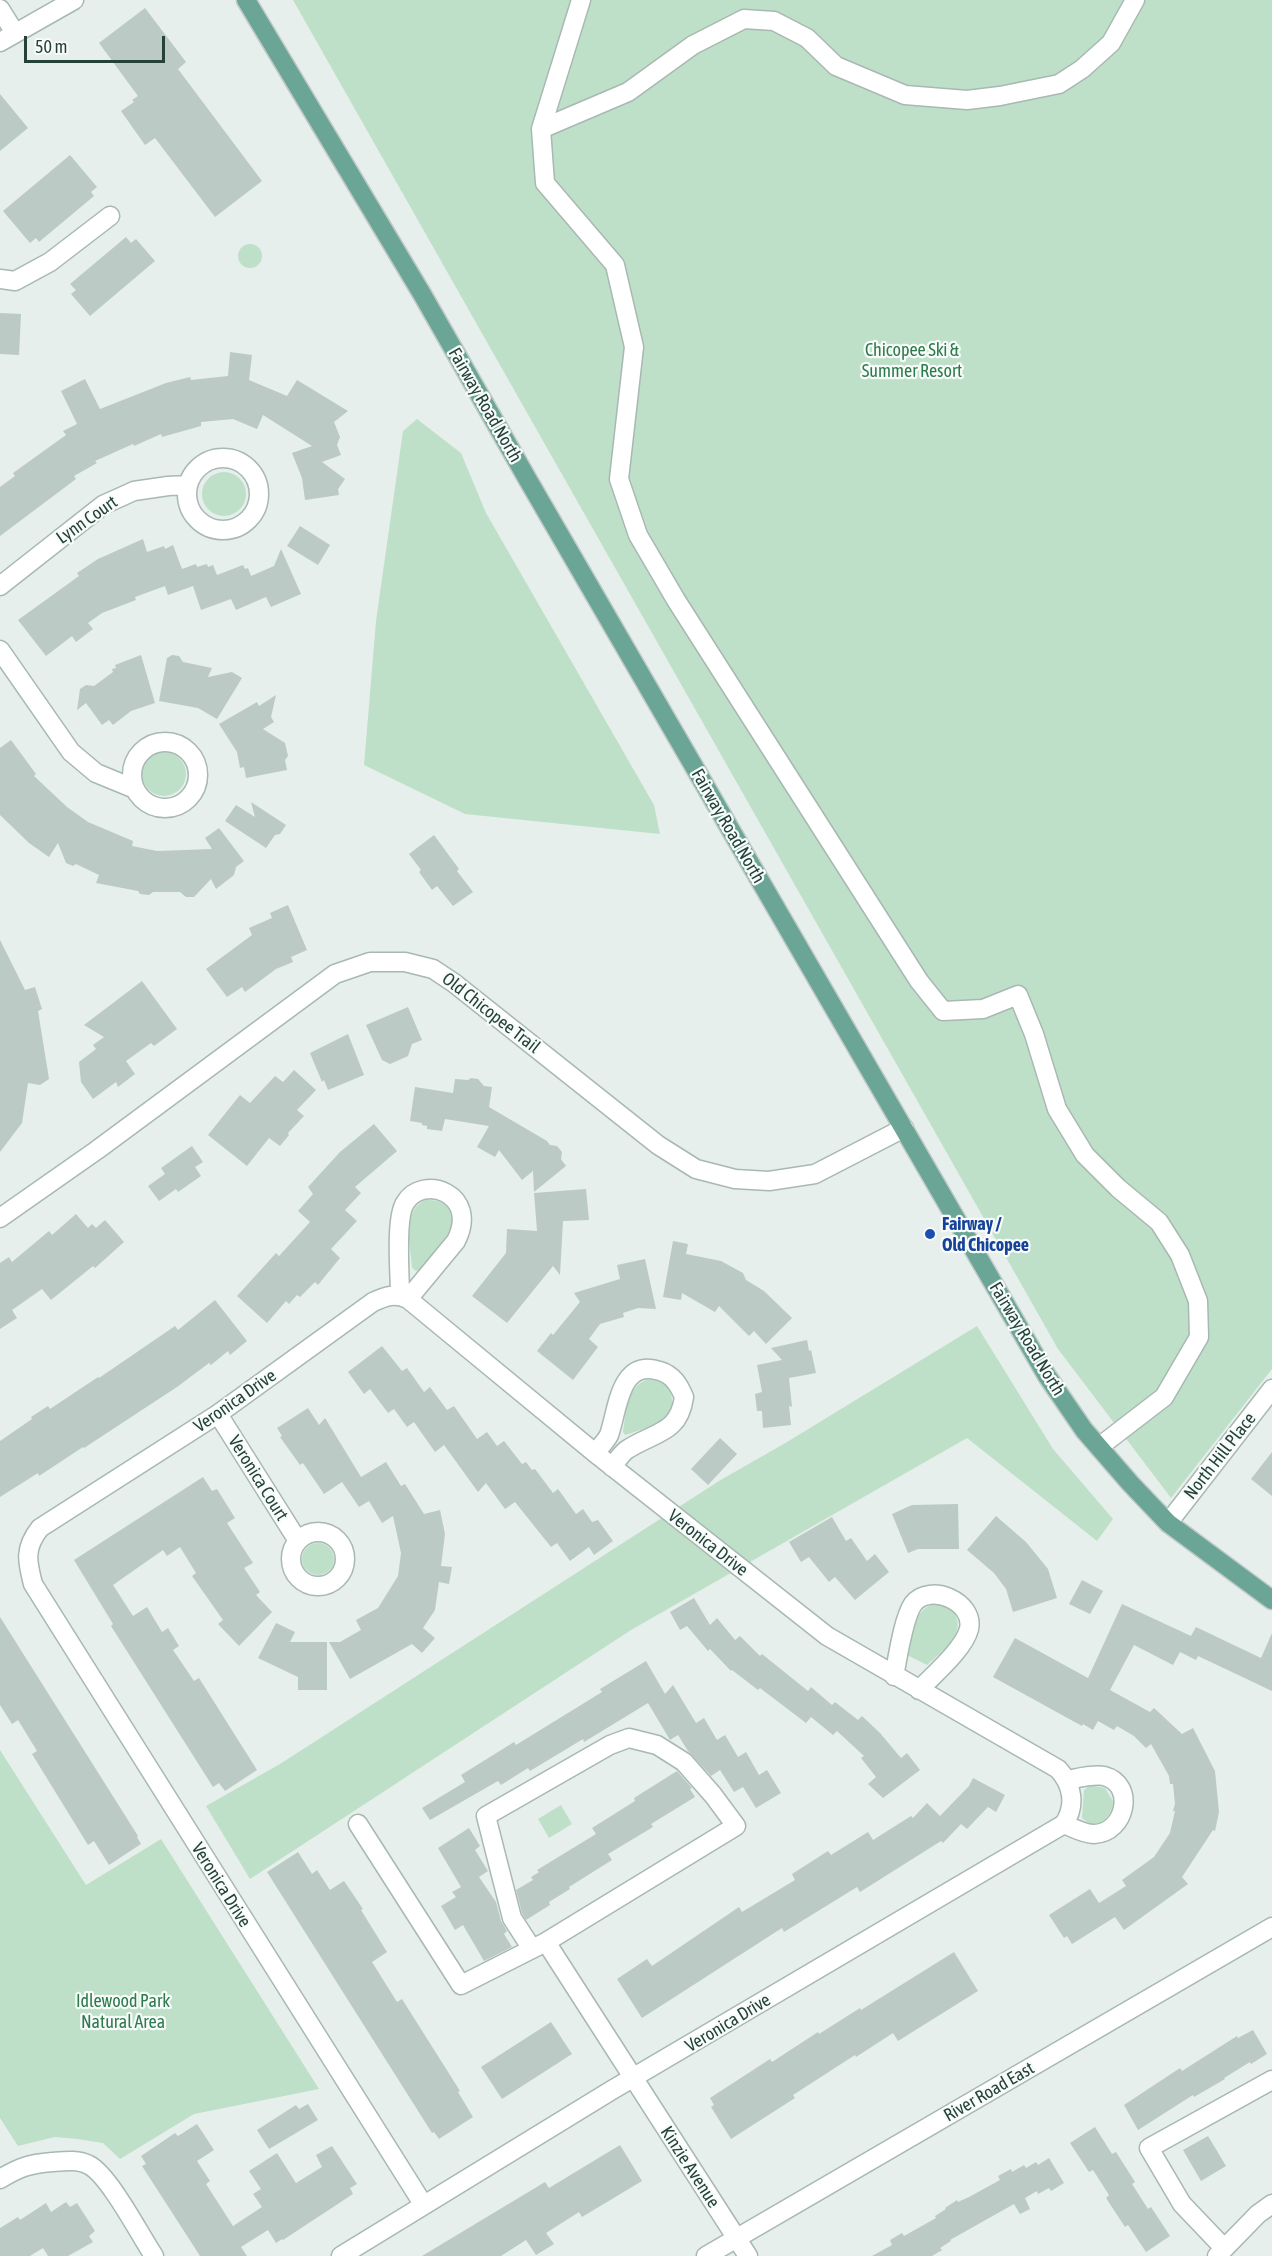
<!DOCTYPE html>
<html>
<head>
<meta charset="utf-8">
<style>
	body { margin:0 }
	#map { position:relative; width:1272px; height:2256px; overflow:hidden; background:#e6efeb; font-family:"Asap Condensed",sans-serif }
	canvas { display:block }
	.scale { position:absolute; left:24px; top:36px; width:141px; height:27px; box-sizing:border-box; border:3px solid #24423a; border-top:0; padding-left:8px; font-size:18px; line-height:21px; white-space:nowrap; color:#24423a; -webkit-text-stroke:4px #f7fbf9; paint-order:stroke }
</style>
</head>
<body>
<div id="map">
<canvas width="1272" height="2256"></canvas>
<div class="scale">50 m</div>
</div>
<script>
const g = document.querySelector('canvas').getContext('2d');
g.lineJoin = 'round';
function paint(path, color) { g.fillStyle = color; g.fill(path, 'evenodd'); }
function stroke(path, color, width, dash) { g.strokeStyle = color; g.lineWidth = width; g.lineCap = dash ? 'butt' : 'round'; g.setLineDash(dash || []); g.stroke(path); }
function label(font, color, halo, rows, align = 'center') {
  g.font = font + ' "Asap Condensed",sans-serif'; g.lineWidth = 4.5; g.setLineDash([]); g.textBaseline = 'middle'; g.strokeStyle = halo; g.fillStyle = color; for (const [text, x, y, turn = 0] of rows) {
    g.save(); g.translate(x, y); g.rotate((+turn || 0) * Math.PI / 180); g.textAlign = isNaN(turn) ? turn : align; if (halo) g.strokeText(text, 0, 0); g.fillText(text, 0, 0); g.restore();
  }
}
paint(new Path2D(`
	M 293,0 L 1272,0 L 1272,1369 L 1171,1498 L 1058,1349 Z
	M238 256a12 12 0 1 1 24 0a12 12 0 1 1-24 0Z
	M 417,419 L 461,453 L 486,513 L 654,805 L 660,834 L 465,814 L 364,765 L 376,621 L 403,431 Z
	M202 494a22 22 0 1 1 44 0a22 22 0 1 1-44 0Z
	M142 774a22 22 0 1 1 44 0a22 22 0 1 1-44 0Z
	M 426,1200 C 435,1200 443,1201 448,1208 C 463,1230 432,1255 419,1270 L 416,1271 L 412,1268 C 411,1246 400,1210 426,1200 Z
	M 977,1326 L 1053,1449 L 1113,1519 L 1097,1541 L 967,1438 L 631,1630 L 250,1879 L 206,1806 L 280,1764 L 719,1481 L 787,1442 Z
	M 646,1380 C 651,1380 656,1380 660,1382 C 672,1387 676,1405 668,1415 C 659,1425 638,1431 625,1435 L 623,1432 C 626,1413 626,1388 646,1380 Z
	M302 1559a16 16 0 1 1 32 0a16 16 0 1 1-32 0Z
	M 933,1604 C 941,1604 949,1606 954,1613 C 968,1634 940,1653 927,1665 L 907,1655 C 912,1635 912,1612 933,1604 Z
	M 0,1750 L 86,1885 L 161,1839 L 319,2089 L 194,2114 L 120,2159 L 103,2143 L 77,2139 L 55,2137 L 18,2146 L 0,2118 Z
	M 1090,1785 L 1105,1788 L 1113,1801 C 1113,1817 1096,1832 1082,1818 L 1084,1790 Z
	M 561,1805 L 572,1824 L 549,1838 L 538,1819 Z`), '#bfe0c8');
paint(new Path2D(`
	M 145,8 L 186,62 L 178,69 L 262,181 L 215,217 L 155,138 L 145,145 L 121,111 L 134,102 L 132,100 L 138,96 L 99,43 Z
	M 0,94 L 28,128 L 0,151 Z
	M 70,155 L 97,187 L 91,192 L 94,196 L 39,242 L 36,238 L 30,243 L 3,211 Z
	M 126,237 L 131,243 L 136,239 L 155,261 L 90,316 L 71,294 L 76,290 L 70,284 Z
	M 0,313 L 21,314 L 19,355 L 0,354 Z
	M 230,352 L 252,355 L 249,380 L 287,396 L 297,380 L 348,411 L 334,422 L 340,437 L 337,445 L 341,455 L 322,462 L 345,479 L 338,489 L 339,495 L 305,500 L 302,478 L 292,453 L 312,446 L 263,415 L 257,429 L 233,419 L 201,422 L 201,426 L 162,437 L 161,434 L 134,446 L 133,444 L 95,461 L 97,463 L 74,476 L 76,479 L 0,536 L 0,487 L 15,476 L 13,473 L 66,435 L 63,431 L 77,424 L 61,391 L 85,379 L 100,409 L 166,383 L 190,377 L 191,380 L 228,376 Z
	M 300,526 L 330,545 L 318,565 L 287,546 Z
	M 143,539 L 147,552 L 164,546 L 165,549 L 173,545 L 182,569 L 196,564 L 197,567 L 207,564 L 208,567 L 213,565 L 217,575 L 243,565 L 245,569 L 248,568 L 251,576 L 274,566 L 281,549 L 301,594 L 271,607 L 266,597 L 236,610 L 231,599 L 201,610 L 193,586 L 168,595 L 165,586 L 135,597 L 136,600 L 102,613 L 88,623 L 93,629 L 76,642 L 72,636 L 46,656 L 18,620 L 79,576 L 77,573 L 98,559 Z
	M 141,655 L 155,703 L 131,711 L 113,725 L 109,720 L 102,725 L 86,703 L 77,710 L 80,689 L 86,685 L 94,686 L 113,672 L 112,669 L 116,668 L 115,665 Z
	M 172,655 L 179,656 L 183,662 L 212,668 L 208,677 L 232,672 L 242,678 L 217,719 L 198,708 L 159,701 L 167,658 Z
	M 276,695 L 271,717 L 274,722 L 263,729 L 285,743 L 288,756 L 285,760 L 287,770 L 246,778 L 244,767 L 240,768 L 237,752 L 219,724 L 257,702 L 259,706 Z
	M 11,740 L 36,774 L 34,776 L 67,807 L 88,822 L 133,841 L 132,846 L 157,851 L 212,849 L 205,838 L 219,828 L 244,861 L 236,867 L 234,875 L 216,889 L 211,879 L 194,897 L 186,897 L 180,892 L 153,892 L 149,895 L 140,894 L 138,891 L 96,883 L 99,875 L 76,864 L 73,866 L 66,863 L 58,843 L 49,857 L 29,843 L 0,815 L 0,748 Z
	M 251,802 L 286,825 L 280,834 L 275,835 L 266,848 L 225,821 L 236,805 L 255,817 Z
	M 434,835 L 459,869 L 457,871 L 473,892 L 453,906 L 437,886 L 432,890 L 419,872 L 421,870 L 409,854 Z
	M 288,905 L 307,950 L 291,957 L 293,962 L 276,969 L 245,992 L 242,987 L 227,997 L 206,969 L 252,935 L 249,928 L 272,918 L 270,913 Z
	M 0,940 L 25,990 L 35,987 L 42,1009 L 38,1011 L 49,1079 L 40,1085 L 28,1083 L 22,1123 L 0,1152 Z
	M 142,981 L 177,1029 L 154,1046 L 151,1043 L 126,1061 L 135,1074 L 118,1087 L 116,1082 L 93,1099 L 81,1082 L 79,1062 L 96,1049 L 93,1045 L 104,1037 L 84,1025 Z
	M 408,1007 L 422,1040 L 412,1044 L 408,1056 L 390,1064 L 382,1060 L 366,1025 Z
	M 348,1034 L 364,1075 L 328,1090 L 324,1080 L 322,1082 L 310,1053 Z
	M 294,1070 L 316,1090 L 297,1110 L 304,1116 L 288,1133 L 289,1135 L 280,1146 L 269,1138 L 247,1166 L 208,1135 L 240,1095 L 250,1103 L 275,1076 L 283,1082 Z
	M 471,1078 L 478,1079 L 484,1086 L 492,1087 L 489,1107 L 547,1141 L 550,1145 L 557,1146 L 562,1152 L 561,1159 L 566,1166 L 534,1192 L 533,1171 L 522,1180 L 499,1150 L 495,1157 L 477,1147 L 489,1126 L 445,1119 L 442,1131 L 427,1129 L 427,1126 L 422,1125 L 422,1123 L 410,1121 L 415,1087 L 453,1093 L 455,1079 L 468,1080 Z
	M 374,1124 L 397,1151 L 355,1187 L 361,1193 L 345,1210 L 357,1221 L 331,1249 L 340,1258 L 318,1285 L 315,1282 L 300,1297 L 297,1295 L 289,1304 L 286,1301 L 267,1323 L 237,1296 L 276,1253 L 279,1256 L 310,1222 L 298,1211 L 313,1194 L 308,1187 L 340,1152 Z
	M 192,1146 L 203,1162 L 195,1167 L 201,1176 L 178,1192 L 176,1189 L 159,1201 L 148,1186 L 165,1174 L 161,1168 Z
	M 586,1189 L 589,1220 L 563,1221 L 560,1275 L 553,1266 L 507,1323 L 472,1296 L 506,1253 L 507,1229 L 537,1231 L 534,1193 Z
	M 76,1214 L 88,1228 L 92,1224 L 96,1228 L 105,1220 L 124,1242 L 95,1268 L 93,1266 L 51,1300 L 42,1289 L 12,1310 L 17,1318 L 0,1329 L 0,1263 L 9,1257 L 12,1262 L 49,1231 L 52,1235 Z
	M 673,1241 L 688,1244 L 686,1254 L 721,1261 L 743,1273 L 746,1280 L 764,1291 L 792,1318 L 766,1344 L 754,1331 L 749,1336 L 719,1306 L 715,1312 L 682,1293 L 681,1300 L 663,1297 Z
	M 645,1259 L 656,1309 L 638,1308 L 623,1313 L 624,1317 L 600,1324 L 589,1339 L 598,1347 L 573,1380 L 537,1351 L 551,1333 L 553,1335 L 580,1302 L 574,1293 L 620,1279 L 617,1265 Z
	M 215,1300 L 247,1341 L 230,1355 L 228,1351 L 211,1365 L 209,1363 L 177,1387 L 84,1448 L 83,1447 L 39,1476 L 38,1473 L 0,1497 L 0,1441 L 32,1419 L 31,1417 L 48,1406 L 50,1409 L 98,1377 L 99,1378 L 175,1326 L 178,1330 Z
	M 807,1340 L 809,1351 L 811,1350 L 816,1373 L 789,1378 L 792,1407 L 789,1406 L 791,1425 L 763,1428 L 762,1411 L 757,1411 L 755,1394 L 762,1392 L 757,1365 L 782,1360 L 771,1348 Z
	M 382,1346 L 402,1371 L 407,1368 L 424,1392 L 430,1387 L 447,1410 L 454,1406 L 477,1439 L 487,1432 L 497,1446 L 504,1441 L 522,1464 L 526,1462 L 532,1470 L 535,1469 L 553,1493 L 558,1489 L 576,1514 L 583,1509 L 592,1522 L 598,1520 L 613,1541 L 594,1555 L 589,1547 L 570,1561 L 557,1543 L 551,1547 L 515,1502 L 505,1509 L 486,1483 L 478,1492 L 444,1445 L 435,1452 L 414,1422 L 407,1427 L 394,1409 L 388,1413 L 370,1389 L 364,1394 L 348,1372 Z
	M 308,1408 L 319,1425 L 325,1418 L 361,1477 L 386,1462 L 401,1486 L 405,1484 L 424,1514 L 440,1510 L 445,1534 L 441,1566 L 452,1567 L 449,1584 L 439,1582 L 435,1610 L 423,1628 L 435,1638 L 422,1653 L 412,1644 L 350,1679 L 329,1642 L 340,1642 L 361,1630 L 356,1620 L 378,1608 L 398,1576 L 401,1553 L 393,1516 L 382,1523 L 369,1501 L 359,1507 L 342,1482 L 324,1494 L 303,1463 L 300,1465 L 280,1437 L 282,1436 L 277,1428 Z
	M 720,1438 L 737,1454 L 708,1485 L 691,1469 Z
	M 1272,1452 L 1272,1496 L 1251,1479 Z
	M 203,1477 L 212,1491 L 217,1489 L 235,1518 L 227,1523 L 253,1563 L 244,1568 L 260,1592 L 256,1595 L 272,1612 L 239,1646 L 218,1624 L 223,1620 L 192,1576 L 196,1573 L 180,1547 L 167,1556 L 163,1550 L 113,1585 L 133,1616 L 147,1607 L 162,1632 L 168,1628 L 179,1646 L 173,1650 L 194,1681 L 199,1678 L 257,1770 L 225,1791 L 219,1783 L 213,1787 L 111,1626 L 113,1624 L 74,1560 Z
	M 958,1504 L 959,1549 L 918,1549 L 908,1553 L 892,1514 L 912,1505 Z
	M 996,1516 L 1026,1542 L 1048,1569 L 1057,1598 L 1013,1612 L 1006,1589 L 994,1573 L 967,1550 Z
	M 832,1517 L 846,1541 L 851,1538 L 867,1561 L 875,1554 L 889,1572 L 855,1600 L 835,1577 L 829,1582 L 809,1557 L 801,1562 L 789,1542 Z
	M 1082,1580 L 1103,1591 L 1090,1614 L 1069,1604 Z
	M 694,1598 L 710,1625 L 717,1618 L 735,1640 L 740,1636 L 760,1656 L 762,1654 L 808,1691 L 811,1687 L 832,1705 L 835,1702 L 858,1720 L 862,1716 L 880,1733 L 901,1758 L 907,1753 L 920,1770 L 883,1798 L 868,1784 L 876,1777 L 861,1758 L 864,1756 L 837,1731 L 833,1735 L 811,1717 L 806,1723 L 760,1688 L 758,1690 L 732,1670 L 731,1671 L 710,1649 L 708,1651 L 687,1626 L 680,1630 L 670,1612 Z
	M 1122,1604 L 1191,1636 L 1196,1627 L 1261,1658 L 1272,1633 L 1272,1691 L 1198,1656 L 1196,1660 L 1180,1652 L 1173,1665 L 1134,1645 L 1110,1690 L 1150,1712 L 1154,1708 L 1182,1734 L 1193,1728 L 1215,1771 L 1219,1812 L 1215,1831 L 1213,1830 L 1182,1877 L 1188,1884 L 1124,1930 L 1115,1917 L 1072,1944 L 1067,1936 L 1064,1938 L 1049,1915 L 1090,1889 L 1099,1903 L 1126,1886 L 1122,1880 L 1154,1857 L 1170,1833 L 1175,1811 L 1173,1811 L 1175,1804 L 1173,1784 L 1170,1784 L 1169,1776 L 1151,1744 L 1146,1748 L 1134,1736 L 1117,1726 L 1114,1730 L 1098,1721 L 1093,1730 L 1083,1724 L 1082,1726 L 993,1677 L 1015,1638 L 1088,1678 Z
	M 0,1617 L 138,1836 L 137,1837 L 141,1844 L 109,1865 L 94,1841 L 88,1845 L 32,1754 L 37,1751 L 18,1720 L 12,1724 L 0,1705 Z
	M 276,1623 L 295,1632 L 290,1642 L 327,1642 L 327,1690 L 298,1690 L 298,1677 L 258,1658 Z
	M 646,1661 L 665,1694 L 673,1685 L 696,1723 L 704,1718 L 717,1740 L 725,1735 L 738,1757 L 746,1752 L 759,1775 L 767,1770 L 781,1793 L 756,1808 L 743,1787 L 734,1792 L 720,1770 L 711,1776 L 688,1751 L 678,1735 L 670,1740 L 648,1703 L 584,1742 L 583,1739 L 530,1771 L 528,1768 L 501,1785 L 498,1781 L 430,1820 L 422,1808 L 465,1782 L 461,1775 L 514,1742 L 516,1745 L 602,1692 L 600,1689 Z
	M 677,1771 L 692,1788 L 690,1789 L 695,1797 L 651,1824 L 653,1827 L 608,1854 L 612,1860 L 569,1887 L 570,1889 L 549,1902 L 550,1905 L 526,1920 L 522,1913 L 516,1890 L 533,1880 L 531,1877 L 539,1872 L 537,1870 L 596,1834 L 592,1828 L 635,1801 L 634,1798 Z
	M 973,1778 L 1005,1795 L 996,1812 L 988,1807 L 967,1829 L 961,1824 L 943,1843 L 941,1841 L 860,1892 L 857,1887 L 784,1932 L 782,1928 L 642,2018 L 617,1979 L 647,1959 L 652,1966 L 739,1907 L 742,1912 L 795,1880 L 792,1874 L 828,1851 L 831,1855 L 868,1832 L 873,1840 L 911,1816 L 913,1818 L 927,1803 L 940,1816 L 969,1786 Z
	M 469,1828 L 480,1846 L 475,1850 L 488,1871 L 479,1877 L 496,1902 L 501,1921 L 507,1931 L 504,1934 L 512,1947 L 484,1961 L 463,1925 L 455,1930 L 441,1906 L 456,1897 L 452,1892 L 461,1887 L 438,1848 Z
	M 298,1852 L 312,1874 L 317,1870 L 330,1890 L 344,1881 L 363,1909 L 361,1910 L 387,1952 L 372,1962 L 397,2002 L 402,1999 L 460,2091 L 458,2092 L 473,2117 L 439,2139 L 434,2132 L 432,2133 L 267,1872 Z
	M 954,1952 L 978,1991 L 898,2041 L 893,2033 L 856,2057 L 855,2055 L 793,2095 L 795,2098 L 731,2139 L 711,2107 L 714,2105 L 710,2098 L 770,2059 L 772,2062 L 818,2032 L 819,2034 L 860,2008 L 861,2010 Z
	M 551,2022 L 572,2054 L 502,2099 L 481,2067 Z
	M 1253,2030 L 1267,2054 L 1251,2064 L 1250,2062 L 1224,2078 L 1225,2079 L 1194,2097 L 1193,2095 L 1138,2130 L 1124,2105 L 1180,2068 L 1182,2071 L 1237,2036 L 1238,2038 Z
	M 308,2104 L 318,2120 L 269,2149 L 257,2130 L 296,2105 L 299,2109 Z
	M 197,2124 L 214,2150 L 197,2161 L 210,2181 L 206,2184 L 233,2226 L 262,2207 L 253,2194 L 261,2189 L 249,2171 L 277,2153 L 296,2183 L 322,2167 L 316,2155 L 332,2146 L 357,2184 L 350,2188 L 353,2194 L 283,2240 L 282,2239 L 276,2243 L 268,2230 L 241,2247 L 247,2256 L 200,2256 L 142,2166 L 146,2164 L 141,2156 L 175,2133 L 178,2136 Z
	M 1095,2127 L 1112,2154 L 1116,2152 L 1135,2182 L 1132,2184 L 1148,2209 L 1151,2207 L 1170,2236 L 1146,2252 L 1128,2225 L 1125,2227 L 1106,2198 L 1109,2195 L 1093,2170 L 1089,2172 L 1070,2143 Z
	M 1208,2136 L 1226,2166 L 1201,2181 L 1183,2150 Z
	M 620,2145 L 642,2181 L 582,2217 L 579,2212 L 546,2233 L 554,2244 L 536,2255 L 526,2240 L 501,2256 L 422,2256 L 545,2182 L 549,2188 Z
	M 1049,2158 L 1064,2183 L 1051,2191 L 1049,2188 L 1038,2194 L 1037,2191 L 1025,2198 L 1030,2209 L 1020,2214 L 1014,2204 L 950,2240 L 951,2241 L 940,2248 L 942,2250 L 932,2256 L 872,2256 L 892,2245 L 890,2240 L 902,2233 L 904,2236 L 936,2218 L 935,2216 L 946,2209 L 945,2208 L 957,2200 L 958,2202 L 969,2197 L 1000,2180 L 998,2176 L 1011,2169 L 1012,2172 L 1024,2165 L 1026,2168 L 1036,2162 L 1038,2165 Z
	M 66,2202 L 70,2207 L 77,2203 L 95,2231 L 89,2236 L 93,2242 L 68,2256 L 48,2256 L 43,2248 L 30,2256 L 0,2256 L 0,2228 L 18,2217 L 20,2220 L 46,2203 L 51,2212 Z`), '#bbcac4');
const minor = new Path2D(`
	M 581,0 L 541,129 L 545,183 L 615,265 L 634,347 L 619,479 L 638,535 L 676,600 L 919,981 L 943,1011 L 983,1009 L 1018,995 L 1034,1034 L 1057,1109 L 1085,1155 L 1118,1188 L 1159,1222 L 1180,1255 L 1198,1301 L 1199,1337 L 1164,1397 L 1099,1447
	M 0,9 L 15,33
	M 0,42 L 74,0
	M 541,129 L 628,92 L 693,45 L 744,19 L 774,21 L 807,38 L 836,66 L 905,95 L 967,100 L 1000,96 L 1059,84 L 1082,69 L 1111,43 L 1135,0
	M 0,279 L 15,281 L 50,262 L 110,216
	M187 494a36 36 0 1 1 72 0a36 36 0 1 1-72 0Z
	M 0,586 L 103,505 L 134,491 L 168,486 L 188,485
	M 0,650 L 71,752 L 96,773 L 135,789
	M132 775a33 33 0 1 1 66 0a33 33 0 1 1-66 0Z
	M 0,1218 L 97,1150 L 335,974 L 370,962 L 405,962 L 433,969 L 454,983 L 658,1145 L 696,1169 L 735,1179 L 769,1181 L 815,1174 L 904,1128
	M 400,1295 C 400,1274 395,1219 405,1203 C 423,1173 480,1194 456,1241 L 408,1299
	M 218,1414 L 298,1541
	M 595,1453 C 599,1448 606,1441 609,1435 C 618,1410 619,1358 660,1371 C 673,1375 679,1385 684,1397 C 679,1434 654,1432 628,1449 C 622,1452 617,1461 612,1467
	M 1168,1523 L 1272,1389
	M291 1559a27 27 0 1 1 54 0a27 27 0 1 1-54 0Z
	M 894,1676 C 898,1657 903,1619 913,1604 C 930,1582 975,1602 969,1629 C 964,1649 933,1675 919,1690
	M 358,1824 L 461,1985 L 546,1942 L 748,2256
	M 1064,1824 C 1073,1828 1084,1834 1094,1834 C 1126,1833 1136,1784 1104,1776 C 1093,1774 1078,1778 1067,1780
	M 532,1949 L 512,1918 L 486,1816 L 610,1745 L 629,1738 L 657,1745 L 684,1762 L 713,1795 L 736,1826 L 546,1942
	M 0,2179 C 20,2167 29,2164 52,2162 C 64,2161 78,2159 89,2165 C 109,2175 140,2235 154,2256
	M 1224,2248 L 1182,2204 L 1149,2148 L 1272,2080
	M 341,2256 L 612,2090 L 1064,1824 C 1076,1806 1073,1785 1058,1769 L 827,1636 L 595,1453 L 408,1299 C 395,1293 386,1296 373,1302 L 218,1414 L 40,1528 C 24,1548 27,1561 33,1584 L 423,2204
	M 706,2256 L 1272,1927
	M 1217,2256 L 1258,2214 L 1272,2204`);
const major = new Path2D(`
	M 246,0 L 422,294 L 528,480 L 1047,1376 L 1084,1430 L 1130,1483 L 1168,1523 L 1272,1600`);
stroke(minor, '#a8b8b2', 21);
stroke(major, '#c2cac8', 21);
stroke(minor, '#fff', 18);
stroke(major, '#6aa596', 18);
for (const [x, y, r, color] of [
	[930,1234,6,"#1a4fb4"]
]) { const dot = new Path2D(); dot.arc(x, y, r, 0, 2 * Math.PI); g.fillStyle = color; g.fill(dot); stroke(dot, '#f7fbf9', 2); }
label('18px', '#2d7a4b', '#f7fbf9', [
	["Chicopee Ski &",912,350],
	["Summer Resort",912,371],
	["Idlewood Park",123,2001],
	["Natural Area",123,2022]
]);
label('18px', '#24423a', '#f7fbf9', [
	["Fairway Road North",485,405,60],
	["Lynn Court",87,520,-35],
	["Fairway Road North",728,826,60],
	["Old Chicopee Trail",491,1013,38],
	["Fairway Road North",1027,1339,59],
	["Veronica Drive",235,1401,-35],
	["North Hill Place",1220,1456,-52],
	["Veronica Court",258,1478,58],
	["Veronica Drive",708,1543,38],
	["Veronica Drive",221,1885,58],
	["Veronica Drive",728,2023,-31],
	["River Road East",989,2092,-30],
	["Kinzie Avenue",690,2167,57]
]);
label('bold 18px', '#164399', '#f7fbf9', [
	["Fairway /",942,1224],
	["Old Chicopee",942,1245]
], 'left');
</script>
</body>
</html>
